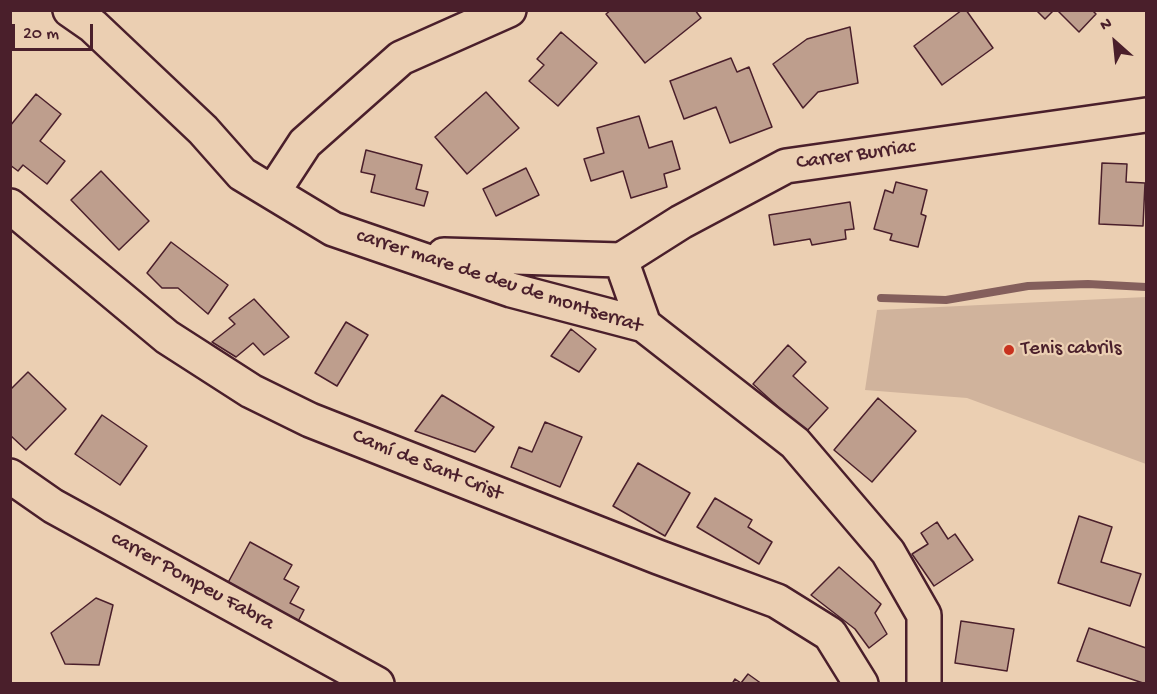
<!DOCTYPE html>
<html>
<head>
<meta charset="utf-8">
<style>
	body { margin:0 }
	#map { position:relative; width:1157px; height:694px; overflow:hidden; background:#ebcfb2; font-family:"Gochi Hand",sans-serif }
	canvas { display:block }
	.frame { position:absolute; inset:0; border:12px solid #4a1f2b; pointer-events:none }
	.north { position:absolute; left:1085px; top:12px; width:60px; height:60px; -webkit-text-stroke:4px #ebcfb2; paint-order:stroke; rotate:333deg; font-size:16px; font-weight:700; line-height:24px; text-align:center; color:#4a1f2b }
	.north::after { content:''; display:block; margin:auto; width:21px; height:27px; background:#4a1f2b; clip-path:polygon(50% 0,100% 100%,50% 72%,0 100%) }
	.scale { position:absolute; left:12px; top:24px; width:81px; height:27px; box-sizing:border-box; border:3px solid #4a1f2b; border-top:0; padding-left:8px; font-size:18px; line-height:21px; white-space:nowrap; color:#4a1f2b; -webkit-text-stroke:4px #ebcfb2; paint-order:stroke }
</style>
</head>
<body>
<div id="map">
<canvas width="1157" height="694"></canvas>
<div class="frame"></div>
<div class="north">N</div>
<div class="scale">20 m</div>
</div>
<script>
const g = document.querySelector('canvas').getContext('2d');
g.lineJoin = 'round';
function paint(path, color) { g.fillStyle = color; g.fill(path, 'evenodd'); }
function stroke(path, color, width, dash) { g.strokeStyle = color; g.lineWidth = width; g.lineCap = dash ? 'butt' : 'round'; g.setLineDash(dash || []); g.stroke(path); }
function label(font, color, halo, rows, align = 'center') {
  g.font = font + ' "Gochi Hand",sans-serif'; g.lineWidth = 4.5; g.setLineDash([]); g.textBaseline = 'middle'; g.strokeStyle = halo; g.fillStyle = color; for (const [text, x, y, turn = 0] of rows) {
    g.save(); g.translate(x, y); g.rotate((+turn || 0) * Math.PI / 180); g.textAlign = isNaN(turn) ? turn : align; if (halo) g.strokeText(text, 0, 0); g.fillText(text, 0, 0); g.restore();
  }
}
paint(new Path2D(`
	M 1146,297 L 1146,464 L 967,398 L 865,390 L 877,310 Z`), '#d0b39c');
stroke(new Path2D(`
	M 881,298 L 946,300 L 1028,286 L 1088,284 L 1146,287`), '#845f5c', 8);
const building = new Path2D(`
	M 611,10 L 695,10 L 701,18 L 645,63 L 606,14 Z
	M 962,10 L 966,10 L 993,48 L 942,85 L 914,46 Z
	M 1036,10 L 1054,10 L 1045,19 Z
	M 1057,10 L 1092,10 L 1096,14 L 1079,32 Z
	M 850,27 L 858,83 L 818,92 L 803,108 L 773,64 L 807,39 Z
	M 561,32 L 597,63 L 558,106 L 529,81 L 544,65 L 537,59 Z
	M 731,58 L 737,72 L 749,67 L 772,127 L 730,143 L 716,107 L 684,119 L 670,81 Z
	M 486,92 L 519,128 L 467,174 L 435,137 Z
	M 36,94 L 61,114 L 40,141 L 65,161 L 47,184 L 23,165 L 18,171 L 10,165 L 10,126 Z
	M 639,116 L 649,148 L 672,141 L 680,169 L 664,174 L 667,187 L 631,198 L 623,171 L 591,181 L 584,159 L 604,153 L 597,128 Z
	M 366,150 L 422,165 L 416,189 L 428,192 L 424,206 L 371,192 L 375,175 L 361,172 Z
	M 1102,163 L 1127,164 L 1126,182 L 1145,183 L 1143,226 L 1099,224 Z
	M 526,168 L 539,195 L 496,216 L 483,189 Z
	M 101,171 L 149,221 L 119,250 L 71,200 Z
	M 896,182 L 927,190 L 921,214 L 926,216 L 918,247 L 890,240 L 892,234 L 874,229 L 885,190 L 893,193 Z
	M 850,202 L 854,229 L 845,230 L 846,239 L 812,245 L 810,239 L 774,245 L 769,215 Z
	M 171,242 L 228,285 L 208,314 L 178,288 L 162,288 L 147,273 Z
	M 254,299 L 289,337 L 264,355 L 253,343 L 236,357 L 212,342 L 235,324 L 229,318 Z
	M 346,322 L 368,335 L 337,386 L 315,373 Z
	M 571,329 L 596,349 L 579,372 L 551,356 Z
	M 788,345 L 806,362 L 793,376 L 828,408 L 806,432 L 753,384 Z
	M 28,372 L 66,409 L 26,450 L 10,435 L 10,390 Z
	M 442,395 L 494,427 L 475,452 L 415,431 Z
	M 878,398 L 916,431 L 872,482 L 834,450 Z
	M 102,415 L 147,446 L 120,485 L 75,454 Z
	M 545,422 L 582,437 L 560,487 L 511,467 L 519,447 L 532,452 Z
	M 638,463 L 690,493 L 665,536 L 613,506 Z
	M 715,498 L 752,520 L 748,527 L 772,542 L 759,564 L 697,527 Z
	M 1079,516 L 1112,527 L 1101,562 L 1141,574 L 1130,606 L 1058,583 Z
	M 937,522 L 948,539 L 955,534 L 973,560 L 934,586 L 912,554 L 928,544 L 921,533 Z
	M 250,542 L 292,565 L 284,579 L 299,587 L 290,603 L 304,610 L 294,629 L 224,590 Z
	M 839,567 L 881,604 L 875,613 L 887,634 L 869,648 L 855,629 L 811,595 Z
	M 96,598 L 113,605 L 99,665 L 65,664 L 51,633 Z
	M 961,621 L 1014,629 L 1007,671 L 955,663 Z
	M 1089,628 L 1146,648 L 1146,684 L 1077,661 Z
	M 748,674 L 762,684 L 732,684 L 735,679 L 741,683 Z`);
paint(building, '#be9e8d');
stroke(building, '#4a1f2b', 1.5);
const minor = new Path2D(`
	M 70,10 L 93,26 L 203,130 L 242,174 L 333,229 L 511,290 L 644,325 L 795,443 L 888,552 L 924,615 L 924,684
	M 273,192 L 305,143 L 401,58 L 509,10
	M 10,206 L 167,337 L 251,391 L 310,420 L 658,557 L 777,601 L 830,634 L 861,684
	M 621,260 L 681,222 L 786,166 L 1146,115
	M 621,260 L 644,325
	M 440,261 L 444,255 L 621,260
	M 10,476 L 53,506 L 377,684`);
stroke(minor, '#4a1f2b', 38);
stroke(minor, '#ebcfb2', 33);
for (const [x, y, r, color] of [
	[1009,350,6,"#c8321e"]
]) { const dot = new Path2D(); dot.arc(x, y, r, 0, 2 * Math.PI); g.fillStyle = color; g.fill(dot); stroke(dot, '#ebcfb2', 2); }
label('21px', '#4a1f2b', '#ebcfb2', [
	["Carrer Burriac",856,156,-8],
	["carrer mare de deu de montserrat",499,282,18],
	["Camí de Sant Crist",427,466,22],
	["carrer Pompeu Fabra",192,582,29]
]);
label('21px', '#4a1f2b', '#ebcfb2', [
	["Tenis cabrils",1021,350]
], 'left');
</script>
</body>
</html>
